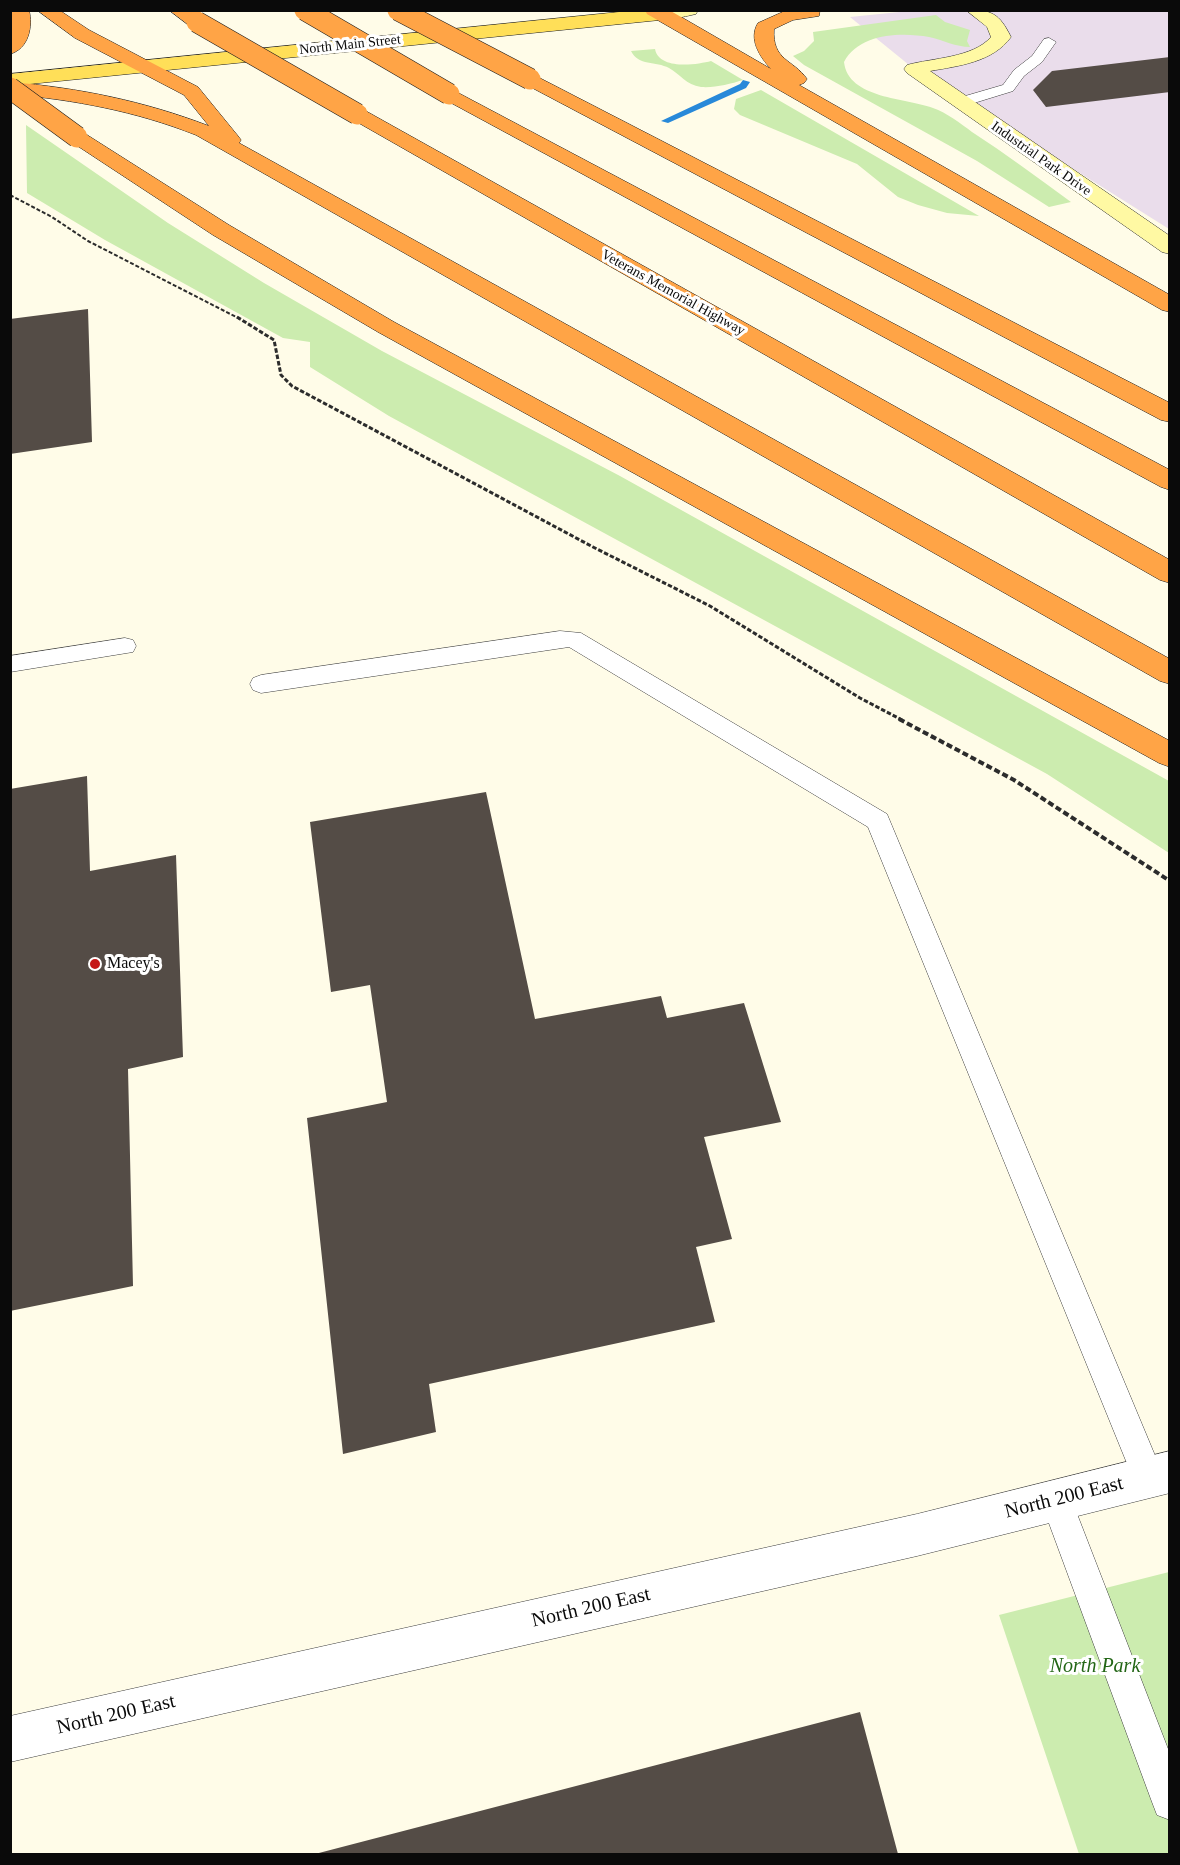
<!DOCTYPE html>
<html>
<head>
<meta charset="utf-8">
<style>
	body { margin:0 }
	#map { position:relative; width:1180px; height:1865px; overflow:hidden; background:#fffce8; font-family:Georgia,serif }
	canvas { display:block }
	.frame { position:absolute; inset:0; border:12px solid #0a0a0a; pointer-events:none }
</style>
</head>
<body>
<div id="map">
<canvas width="1180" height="1865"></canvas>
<div class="frame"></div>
</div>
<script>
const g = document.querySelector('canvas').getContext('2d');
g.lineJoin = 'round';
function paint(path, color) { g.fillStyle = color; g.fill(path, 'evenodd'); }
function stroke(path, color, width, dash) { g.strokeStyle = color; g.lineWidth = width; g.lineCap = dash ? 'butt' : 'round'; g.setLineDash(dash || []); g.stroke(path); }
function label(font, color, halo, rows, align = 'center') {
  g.font = font + ' Georgia,serif'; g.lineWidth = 6; g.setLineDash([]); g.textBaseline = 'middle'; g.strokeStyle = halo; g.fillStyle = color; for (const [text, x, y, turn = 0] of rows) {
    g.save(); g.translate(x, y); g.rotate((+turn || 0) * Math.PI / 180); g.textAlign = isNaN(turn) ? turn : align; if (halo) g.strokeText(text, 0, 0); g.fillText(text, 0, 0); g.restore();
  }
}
paint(new Path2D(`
	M 919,10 L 1169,11 L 1169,229 L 914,69 L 850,17 Z`), '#eaddeb');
paint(new Path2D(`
	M 936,15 L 945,22 L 970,30 L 967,41 L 970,47 C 956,47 943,40 929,37 C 902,32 859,33 844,62 C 848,99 907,98 933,108 C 947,113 960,123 972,132 C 1006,154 1038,178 1071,202 L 1049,207 L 977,161 L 804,65 L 793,56 L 804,51 L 814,41 L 813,32 Z
	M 655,49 C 659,70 696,65 711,61 L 743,80 C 730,84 715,88 701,87 C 686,85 680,74 669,68 C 656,61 638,66 631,51 Z
	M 761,90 L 979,216 L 947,213 L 918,205 L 898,197 L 857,164 L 740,115 L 734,109 L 736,99 Z
	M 26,125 L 168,223 L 264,283 L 382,351 L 620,476 L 1169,781 L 1169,853 L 1047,774 L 389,416 L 310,367 L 310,342 L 283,338 L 105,240 L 27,193 Z
	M 1169,1572 L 1169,1854 L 1079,1854 L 999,1615 Z`), '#ccecaf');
paint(new Path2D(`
	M 743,80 L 750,82 L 746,88 L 668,123 L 661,121 L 740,84 Z`), '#2889d9');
paint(new Path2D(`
	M 1170,57 L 1170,92 L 1046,107 L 1033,90 L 1052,71 Z
	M 88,309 L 92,442 L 10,454 L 10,319 Z
	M 87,776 L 90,871 L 176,855 L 183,1057 L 128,1069 L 133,1286 L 10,1311 L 10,789 Z
	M 486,792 L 535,1019 L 661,996 L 667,1018 L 744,1003 L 781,1122 L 704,1137 L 732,1239 L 696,1247 L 715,1322 L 429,1384 L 436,1432 L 343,1454 L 307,1118 L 387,1102 L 370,985 L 331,992 L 310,822 Z
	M 860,1712 L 898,1854 L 315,1854 Z`), '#544c46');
const lane = new Path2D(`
	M 1049,38 L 1056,42 L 1042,62 L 1024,76 L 1013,91 L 961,107 L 955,105 L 953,102 L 955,99 L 1003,85 L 1014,70 L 1032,56 L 1044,39 Z
	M 560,631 L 581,633 L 887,814 L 1164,1477 L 1159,1488 L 1148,1493 L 1137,1488 L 868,827 L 569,647 L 261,693 L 253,690 L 250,684 L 253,678 L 261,675 Z
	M 125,638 L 133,640 L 136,646 L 133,652 L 10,672 L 10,656 Z
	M 1056,1483 L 1067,1488 L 1170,1754 L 1170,1820 L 1157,1815 L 1152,1802 L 1040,1499 L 1045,1488 Z`);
const street = new Path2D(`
	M 1170,1451 L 1170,1493 L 917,1556 L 10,1762 L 10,1716 L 917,1514 Z`);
const secondary = new Path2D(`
	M 653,10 L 698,10 L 696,14 C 683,17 666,21 653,18 L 651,14 Z
	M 966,10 C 992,10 999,13 1011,37 C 993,62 959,66 930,71 L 1170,236 L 1170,254 L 1162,252 L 907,73 L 904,69 L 907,65 C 932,58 973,58 991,37 L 987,27 Z`);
const primary = new Path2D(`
	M 639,10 L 667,10 L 669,14 L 667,18 L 660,20 L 10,86 L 10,74 Z`);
const highway = new Path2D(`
	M 10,10 L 29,10 C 33,26 29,49 10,54 Z
	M 37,10 L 59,10 L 89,30 L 198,87 L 238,136 L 241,140 L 239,143 L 1170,659 L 1170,684 L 1160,681 L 196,135 C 135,111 75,100 10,94 L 10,82 C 79,88 144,101 209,126 L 184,95 L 75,38 Z
	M 169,10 L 192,10 L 207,22 L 204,26 L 190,26 Z
	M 645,10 L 669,10 L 771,69 C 760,57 748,39 758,23 L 787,10 L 820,10 L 819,16 L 793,20 L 774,29 C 772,61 793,59 807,79 L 804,83 L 799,85 L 1170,295 L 1170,312 L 1162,310 L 647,14 Z
	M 530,73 L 1170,403 L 1170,422 L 1161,420 L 523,83 L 520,79 L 523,75 Z
	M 449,88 L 1170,470 L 1170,490 L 1161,487 L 442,98 L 439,94 L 442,90 Z
	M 357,108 L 364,110 L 1170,560 L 1170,583 L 1160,580 L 350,118 L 347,114 L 350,110 Z
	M 77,131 L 84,133 L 229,225 L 394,322 L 1170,741 L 1170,767 L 1159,763 L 378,332 L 213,235 L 70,141 L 67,137 L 70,133 Z`);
stroke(lane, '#3d3d3d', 1);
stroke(street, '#3d3d3d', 1);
stroke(secondary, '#2c2c2c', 1);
stroke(primary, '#1b1b1b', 1);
stroke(highway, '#1b1b1b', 1);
stroke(new Path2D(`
	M 10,195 L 52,217 L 88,241 L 240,319`), '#2c2c2c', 2, [4, 2]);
stroke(new Path2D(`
	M 237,317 L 274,340 L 281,375 L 292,386 L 593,547 L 710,606 L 860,698 L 902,720`), '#2c2c2c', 3, [4.5, 2]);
stroke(new Path2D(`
	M 899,719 L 1014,780 L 1170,881`), '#2c2c2c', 4, [6, 3]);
paint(lane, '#fff');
paint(street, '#fff');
paint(secondary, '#fff9a3');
paint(primary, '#ffdf58');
paint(highway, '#ffa446');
const highwayBridge = new Path2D(`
	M 305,10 L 449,94
	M 398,10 L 530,79
	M 197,22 L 357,114
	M 10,88 L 77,137`);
stroke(highwayBridge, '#1b1b1b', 22, []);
stroke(highwayBridge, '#ffa446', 21);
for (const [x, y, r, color] of [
	[95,964,6,"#c51818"]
]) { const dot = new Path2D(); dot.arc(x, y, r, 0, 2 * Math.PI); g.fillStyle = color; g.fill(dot); stroke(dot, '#fff', 2); }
label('14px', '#0a0a0a', '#fff', [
	["North Main Street",350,45,-6],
	["Industrial Park Drive",1041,159,35],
	["Veterans Memorial Highway",673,293,29]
]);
label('16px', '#0a0a0a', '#fff', [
	["Macey's",107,964]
], 'left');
label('20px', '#0a0a0a', '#fff', [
	["North 200 East",1064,1498,-14],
	["North 200 East",591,1608,-13],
	["North 200 East",116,1715,-13]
]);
label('italic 20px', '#236616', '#fff', [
	["North Park",1095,1667]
]);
</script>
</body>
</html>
